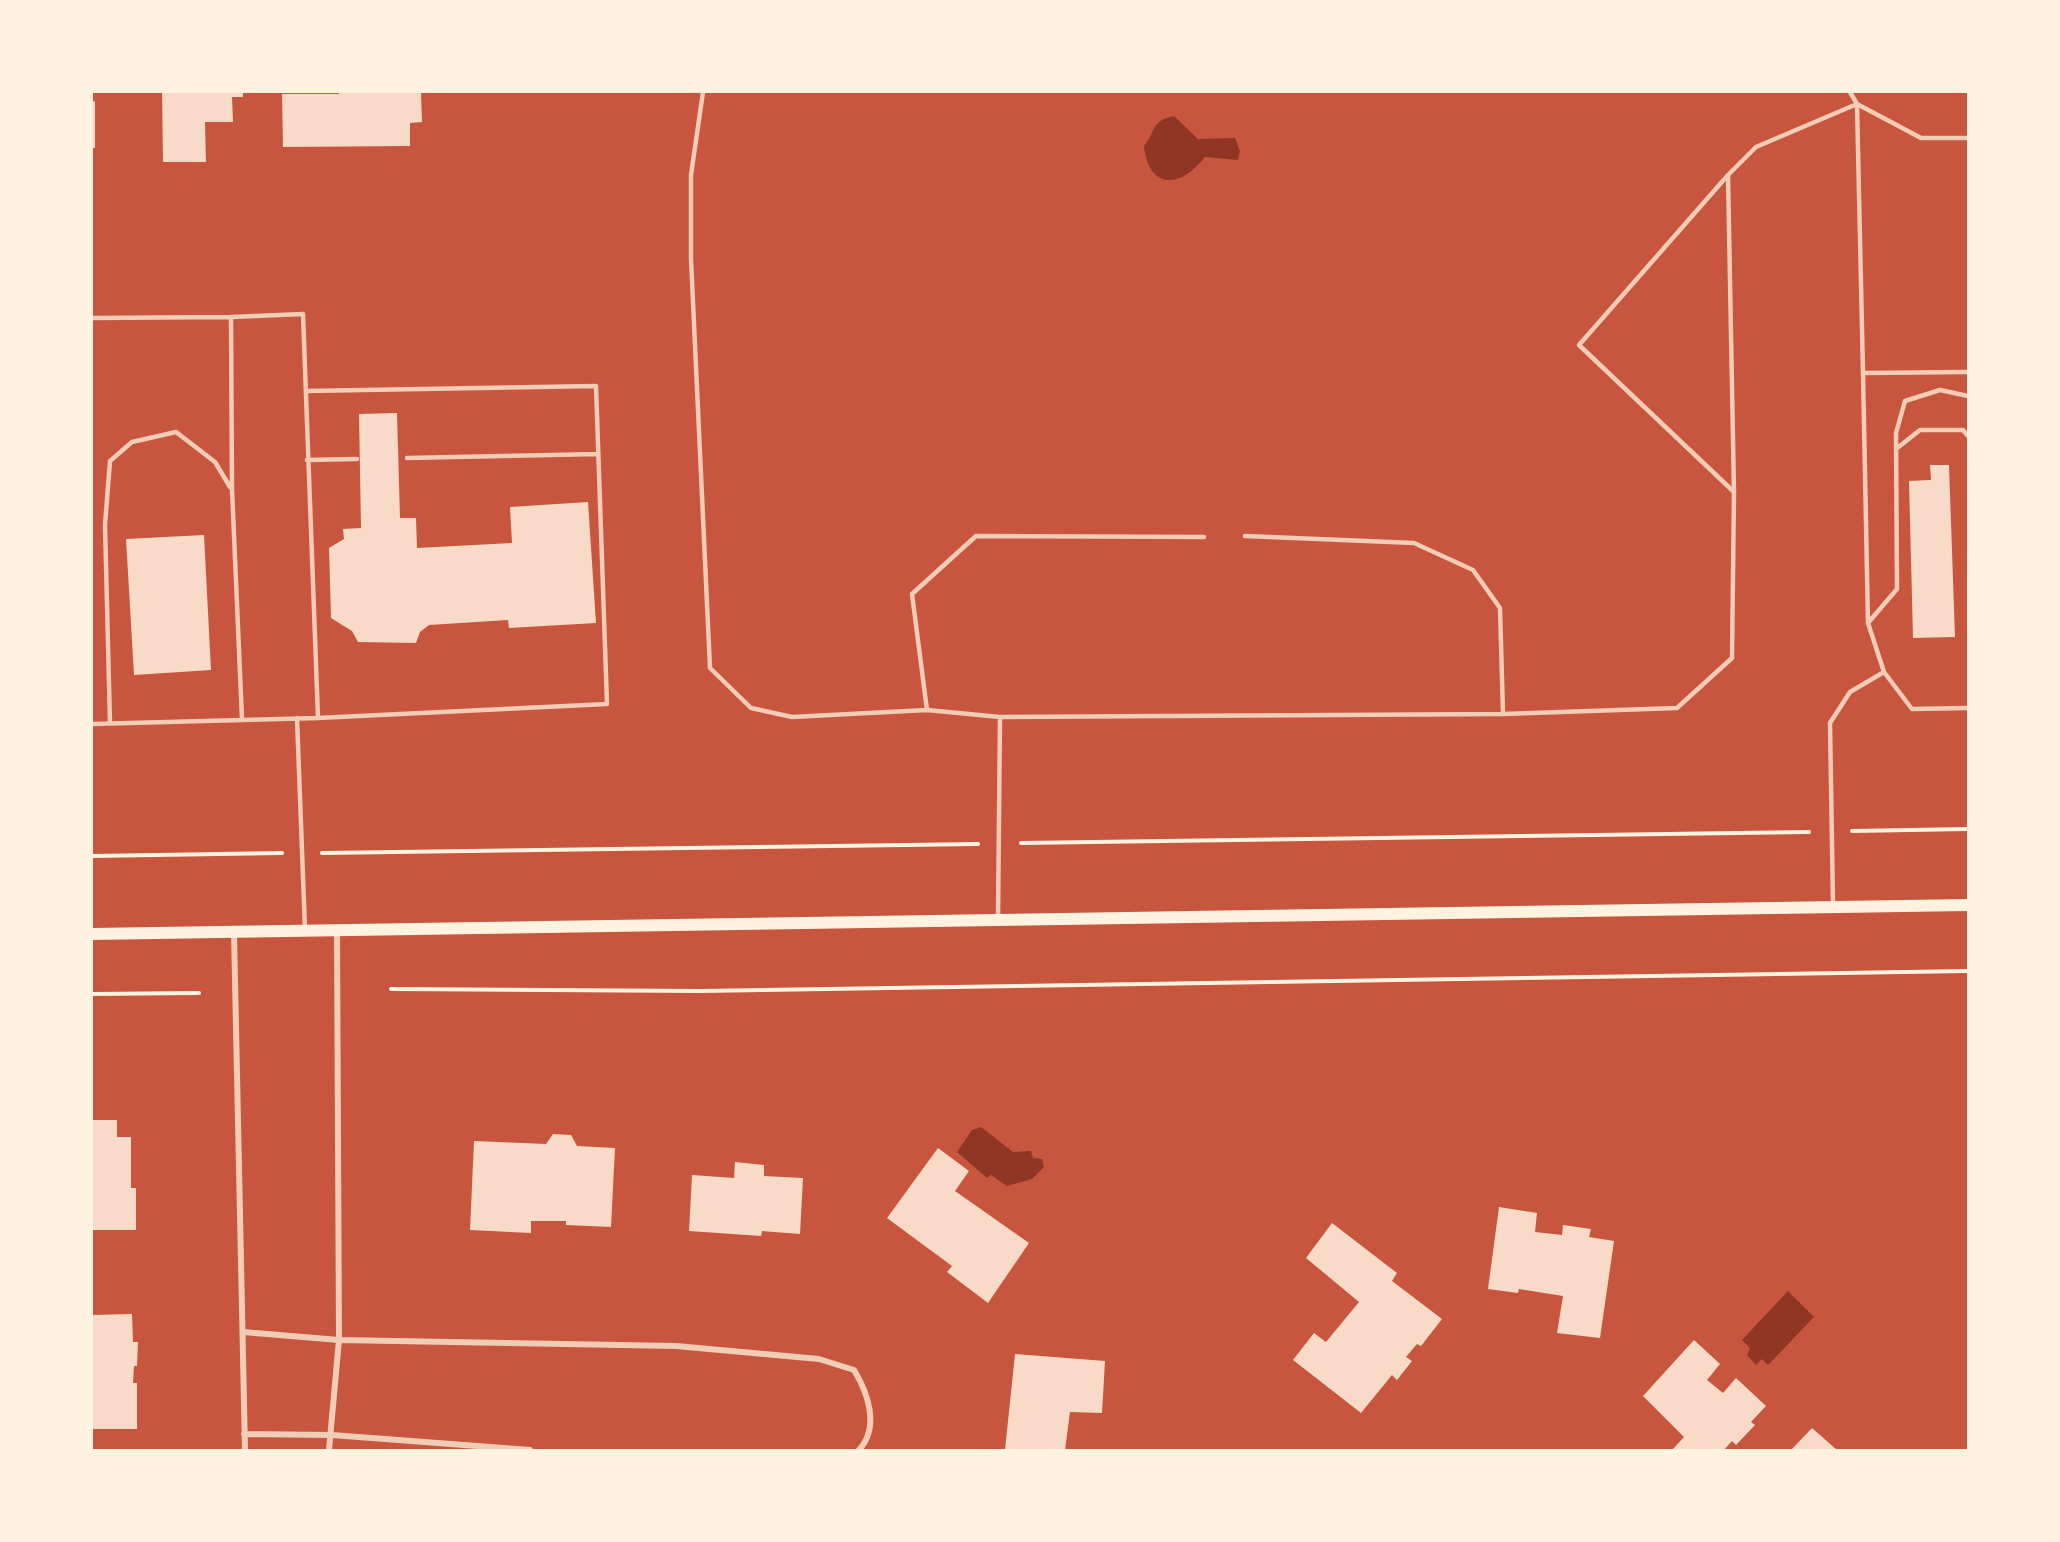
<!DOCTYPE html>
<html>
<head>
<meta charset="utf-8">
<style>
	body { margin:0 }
	#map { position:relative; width:2060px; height:1542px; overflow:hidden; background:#c8553d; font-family:"Public Sans",sans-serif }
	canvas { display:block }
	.frame { position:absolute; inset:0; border:93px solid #fff3e0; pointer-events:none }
</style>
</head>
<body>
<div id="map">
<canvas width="2060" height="1542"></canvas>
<div class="frame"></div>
</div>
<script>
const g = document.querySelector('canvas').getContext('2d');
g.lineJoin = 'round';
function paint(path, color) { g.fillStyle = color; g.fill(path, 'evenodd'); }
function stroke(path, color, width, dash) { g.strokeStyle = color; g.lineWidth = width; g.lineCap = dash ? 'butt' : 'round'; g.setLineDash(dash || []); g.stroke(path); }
paint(new Path2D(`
	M 1174,116 L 1198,139 L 1235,138 L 1240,151 L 1238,160 L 1205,157 C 1181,188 1149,191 1144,146 C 1157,130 1150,121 1174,116 Z
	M 981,1127 L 1013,1152 L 1031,1151 L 1033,1158 L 1042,1159 L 1044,1167 L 1032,1179 L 1007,1186 L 991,1175 L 987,1178 L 957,1152 L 972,1130 Z
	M 1788,1291 L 1814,1317 L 1768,1365 L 1762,1359 L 1756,1365 L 1747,1355 L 1750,1348 L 1742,1340 Z`), '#8f3625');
paint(new Path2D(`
	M 162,92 L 243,92 L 243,97 L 232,97 L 233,122 L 205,122 L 206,162 L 163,162 Z
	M 339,92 L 421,92 L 422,122 L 410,123 L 410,146 L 283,147 L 282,94 L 339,94 Z
	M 95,101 L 95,148 L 92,148 L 92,102 Z
	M 397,413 L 400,518 L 416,518 L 417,548 L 512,543 L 510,507 L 588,502 L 596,623 L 509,628 L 508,620 L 429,625 L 420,632 L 416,643 L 358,642 L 352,631 L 331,618 L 329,548 L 344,539 L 343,529 L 361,528 L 359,414 Z
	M 1930,465 L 1949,465 L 1955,637 L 1913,638 L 1909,481 L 1931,480 Z
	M 204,535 L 211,670 L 134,675 L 126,539 Z
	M 92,1120 L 117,1120 L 117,1137 L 131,1137 L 131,1188 L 136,1188 L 136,1230 L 92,1230 Z
	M 553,1134 L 571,1135 L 577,1146 L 615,1148 L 611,1227 L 566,1225 L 566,1221 L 531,1221 L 531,1233 L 470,1230 L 474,1141 L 546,1144 Z
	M 938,1148 L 969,1171 L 955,1191 L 1029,1243 L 988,1303 L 947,1272 L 952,1266 L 887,1218 Z
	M 735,1162 L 764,1165 L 764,1176 L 803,1178 L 800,1234 L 762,1231 L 761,1236 L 689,1231 L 692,1175 L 734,1178 Z
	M 1499,1207 L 1537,1213 L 1535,1232 L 1562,1235 L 1563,1225 L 1591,1229 L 1589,1237 L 1614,1241 L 1600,1338 L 1557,1333 L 1563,1296 L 1519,1289 L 1518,1293 L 1488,1289 Z
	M 1332,1223 L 1397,1273 L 1392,1281 L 1442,1319 L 1421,1346 L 1417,1344 L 1406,1357 L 1412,1361 L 1397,1380 L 1392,1375 L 1361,1413 L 1293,1360 L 1314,1333 L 1326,1342 L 1359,1302 L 1306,1258 Z
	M 132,1314 L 133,1342 L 138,1342 L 137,1366 L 134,1366 L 133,1383 L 137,1383 L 137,1429 L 92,1429 L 92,1315 Z
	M 1694,1340 L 1720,1364 L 1707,1380 L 1723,1393 L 1736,1378 L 1766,1406 L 1751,1422 L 1755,1425 L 1736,1445 L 1732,1441 L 1724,1450 L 1672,1450 L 1684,1437 L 1643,1396 Z
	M 1015,1354 L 1105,1361 L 1102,1413 L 1070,1412 L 1065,1450 L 1005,1450 Z
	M 1812,1428 L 1837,1450 L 1791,1450 Z`), '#f7dbc8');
stroke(new Path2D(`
	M 1852,831 L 1968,829
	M 1021,843 L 1809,832
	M 322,853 L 978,844
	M 92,856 L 282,853
	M 391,989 L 700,991 L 1968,971
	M 92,994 L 199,993`), '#fff3e0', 4);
stroke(new Path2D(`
	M 703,92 L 691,175 L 691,259 L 710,668 L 751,708 L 792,717 L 927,710
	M 1728,175 L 1756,147 L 1857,104 L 1850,92
	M 92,318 L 231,317
	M 1968,372 L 1863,373 L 1868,623 L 1884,672 L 1912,709 L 1968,708
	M 1863,373 L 1857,104 L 1921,138 L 1968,138
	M 1896,449 L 1920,430 L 1963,430 L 1968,436
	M 407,458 L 598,454
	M 307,460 L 357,459
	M 1245,536 L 1414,543 L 1473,570 L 1500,608 L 1503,714
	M 1868,623 L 1897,589 L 1896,433 L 1905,401 L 1940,390 L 1968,396
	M 1000,717 L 927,710 L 912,594 L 976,536 L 1204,537
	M 297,718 L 305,930
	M 242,719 L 232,489 L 231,317 L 303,314 L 318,718
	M 110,723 L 105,525 L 110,461 L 132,442 L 176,432 L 215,462 L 230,487
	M 92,724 L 318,718 L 607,704 L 596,386 L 306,391
	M 1833,904 L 1830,723 L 1850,692 L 1884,672
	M 998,918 L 1000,717 L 1503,714 L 1677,708 L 1732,658 L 1734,492 L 1728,175 L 1579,345 L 1734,492`), '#f1ccb7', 4.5);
stroke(new Path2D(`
	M 234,933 L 245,1450
	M 243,1332 L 339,1340 L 676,1346 L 819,1359 L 854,1370 C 868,1393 880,1427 859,1450
	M 244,1434 L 332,1435 L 530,1450
	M 329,1450 L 339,1340 L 337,932`), '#f1ccb7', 6);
stroke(new Path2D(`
	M 92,934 L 1968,905`), '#fff3e0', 12);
</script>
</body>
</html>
